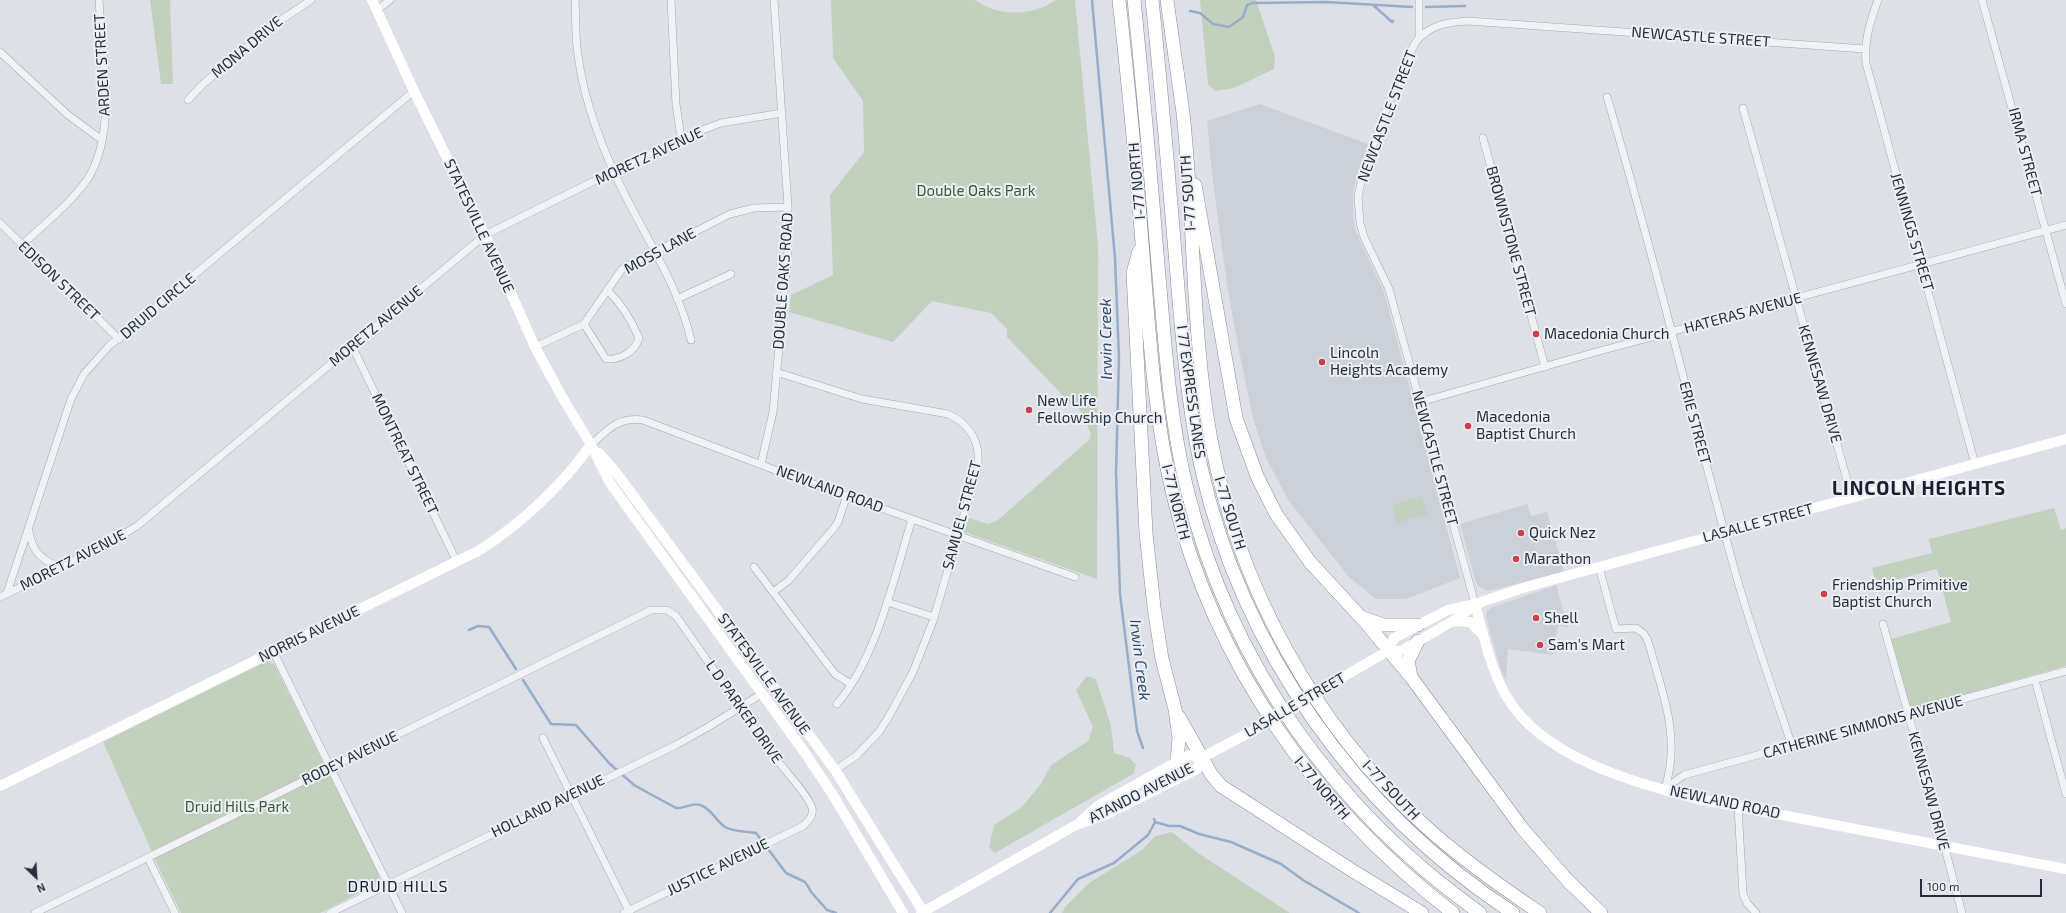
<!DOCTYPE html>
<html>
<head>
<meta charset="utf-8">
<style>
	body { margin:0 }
	#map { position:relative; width:2066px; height:913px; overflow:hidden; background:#dde1e7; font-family:"Exo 2",sans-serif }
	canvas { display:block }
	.north { position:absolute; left:16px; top:857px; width:40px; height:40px; -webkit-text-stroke:3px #ecf0f5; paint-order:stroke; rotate:155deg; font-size:11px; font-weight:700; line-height:16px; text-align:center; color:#262e3e }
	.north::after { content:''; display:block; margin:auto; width:14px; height:18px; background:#262e3e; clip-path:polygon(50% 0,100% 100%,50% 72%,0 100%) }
	.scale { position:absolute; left:1920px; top:879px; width:122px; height:18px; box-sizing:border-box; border:2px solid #262e3e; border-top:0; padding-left:5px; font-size:12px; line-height:14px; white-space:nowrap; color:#262e3e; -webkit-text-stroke:3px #ecf0f5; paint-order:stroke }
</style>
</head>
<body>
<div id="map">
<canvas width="2066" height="913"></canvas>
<div class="north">N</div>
<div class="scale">100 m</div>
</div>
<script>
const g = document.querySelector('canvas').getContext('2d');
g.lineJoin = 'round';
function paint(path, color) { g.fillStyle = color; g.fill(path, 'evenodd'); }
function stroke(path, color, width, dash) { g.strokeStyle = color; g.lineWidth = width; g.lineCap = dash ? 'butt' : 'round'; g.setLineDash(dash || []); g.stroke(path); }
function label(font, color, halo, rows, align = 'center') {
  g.font = font + ' "Exo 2",sans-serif'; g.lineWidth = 4; g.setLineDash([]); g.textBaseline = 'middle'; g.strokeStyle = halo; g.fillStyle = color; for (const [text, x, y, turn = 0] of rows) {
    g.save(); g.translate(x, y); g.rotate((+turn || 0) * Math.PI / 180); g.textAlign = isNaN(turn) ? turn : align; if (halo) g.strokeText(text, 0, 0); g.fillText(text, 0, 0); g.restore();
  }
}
paint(new Path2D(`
	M 1260,104 L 1368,144 L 1356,178 L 1353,193 L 1353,214 L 1355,230 L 1384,292 L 1459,574 L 1460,578 L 1406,599 L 1376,599 L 1349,577 L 1289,501 L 1266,458 L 1253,418 L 1239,351 L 1227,285 L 1212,174 L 1207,121 Z
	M 1527,504 L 1531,516 L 1547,512 L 1564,572 L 1488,591 L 1481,588 L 1476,583 L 1460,524 Z
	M 1556,585 L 1568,627 L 1558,626 L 1553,655 L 1508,649 L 1506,680 L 1501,671 L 1486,617 L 1487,611 L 1493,607 Z`), '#cbd0d9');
paint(new Path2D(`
	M 150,0 L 170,0 L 173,84 L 161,84 Z
	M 831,0 L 975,0 C 996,15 1022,16 1046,6 C 1049,4 1053,1 1056,0 C 1062,0 1069,0 1075,0 L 1098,246 L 1097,579 L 964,532 L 969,518 L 988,524 L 998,520 L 1090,439 L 1091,434 L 1078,406 L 1069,402 L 1007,337 L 1007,329 L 991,313 L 932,301 L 893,342 L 789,312 L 791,295 L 833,275 L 830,195 L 864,152 L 863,101 L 833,58 Z
	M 1200,0 L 1256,0 L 1275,57 L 1274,69 L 1234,88 L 1215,91 L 1208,84 Z
	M 1422,496 L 1427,514 L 1397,523 L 1392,505 Z
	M 2054,508 L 2061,530 L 2066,528 L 2066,666 L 1911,710 L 1891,639 L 1951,622 L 1937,569 L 1876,585 L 1872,568 L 1932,553 L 1929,539 Z
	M 269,661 L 274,664 L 379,874 L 378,883 L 320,913 L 181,913 L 159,868 L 103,742 L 265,662 Z
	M 1087,676 L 1096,679 L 1111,726 L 1114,753 L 1130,758 L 1136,765 L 1133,774 L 995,853 L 989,847 L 994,825 L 1021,808 L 1041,784 L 1051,765 L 1088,741 L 1093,727 L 1076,690 Z
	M 1172,832 L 1198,853 L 1290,913 L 1062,913 L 1065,907 L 1089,883 L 1142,850 L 1155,836 Z`), '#c2d1be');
stroke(new Path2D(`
	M 1092,0 L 1115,258 L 1119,358 L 1116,473 L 1120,594 L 1137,731 L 1143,748
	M 1373,5 L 1392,22 L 1393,21
	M 1426,7 L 1465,6
	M 1190,11 L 1200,13 L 1213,24 L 1229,27 L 1243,17 L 1247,5 L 1253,3 L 1326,2 L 1412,7
	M 469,630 L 478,626 L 489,627 L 516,669
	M 523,680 L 551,724 L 576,725 L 609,763 L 634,785 L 676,808 C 684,809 693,802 700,805 C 711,808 716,821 725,827 C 734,832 746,831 756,833 L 786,873 L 805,882 L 812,893 L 827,910 L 836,913
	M 1155,822 L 1169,826 L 1180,826 L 1199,834 L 1231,842 L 1281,864 L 1303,880 L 1359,913
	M 1050,913 L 1078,879 L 1114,863 L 1148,835 L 1155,822 L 1154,819`), '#97adc9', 2.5);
const street = new Path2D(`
	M 575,0 C 576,18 575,37 578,55 C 583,94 597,134 613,170 C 638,227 677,279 691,340
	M 671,0 L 676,104 L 681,138
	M 1419,0 L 1419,37
	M 1878,0 C 1870,22 1864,40 1866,63 L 1975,464
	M 1982,0 L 2066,304
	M 376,11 L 390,0
	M 0,52 L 68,115 L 102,140
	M 1607,97 C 1655,257 1693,421 1738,582 C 1754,637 1774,692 1792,746
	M 188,100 L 202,85 L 272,26 L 311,0
	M 1743,108 L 1852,498
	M 1483,138 L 1545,367
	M 0,223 L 119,339
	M 22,245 C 43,225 76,199 90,175 C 117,127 102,53 99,0
	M 677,299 L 731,274
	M 584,324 L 606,359 C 620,360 635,352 639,338 C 631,319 622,304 607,290
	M 352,346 L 457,562
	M 535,347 L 584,324 L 622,269 L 635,262 L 730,214 L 754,208 L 788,207
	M 776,372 L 862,399 L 948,414 C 971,425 982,444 977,470 L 933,621 L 913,672 L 888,718 L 879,732 L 856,756 L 835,770
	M 1420,402 L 1596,352 L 2066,225
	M 591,445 C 608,429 618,417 643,420 L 791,476 L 1075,577
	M 761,464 L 773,412 L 788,250 L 788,207 L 774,0
	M 29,531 C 32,552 43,562 62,567
	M 754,567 L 835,674 L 851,684
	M 1599,567 L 1616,629 L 1636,628 L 1644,634 C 1650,642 1651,653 1654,662 C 1667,704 1679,745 1665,788
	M 773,592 L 788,581 L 834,528 L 838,522 L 847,495
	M 7,593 L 71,399 L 84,374 L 109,346 L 414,91
	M 0,597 L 99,549 L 137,526 L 485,235 L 681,138 L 721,123 L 782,113
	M 887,602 L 934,617
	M 1475,604 L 1389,289 L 1364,237 L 1360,223 L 1358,197 L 1363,172 L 1386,110 L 1415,43 C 1428,25 1448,22 1468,21 L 1865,49
	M 1883,624 L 1931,795 L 1962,913
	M 273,651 L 402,913
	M 2035,680 L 2066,794
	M 837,704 C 877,657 894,578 912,519
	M 543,738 L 630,913
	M 1664,789 L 1684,775 L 2066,671
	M 1738,807 L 1743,894 L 1747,903 L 1756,913
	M 148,858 L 175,913
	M 35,913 L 651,610 L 667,610 L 676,616 C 710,664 743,713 778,761 C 786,772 809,796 812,808 C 814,816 808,821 803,826 L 624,913
	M 330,913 L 676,745 L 708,727 L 763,693`);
const highway = new Path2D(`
	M 1119,0 C 1128,81 1136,162 1142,243 C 1149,327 1153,412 1173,495 C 1215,666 1315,806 1453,913
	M 1134,0 C 1143,88 1151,177 1158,265 C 1165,342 1169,419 1188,493 C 1231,665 1336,811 1480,913
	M 1152,0 C 1161,84 1168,168 1175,252 C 1181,324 1186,396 1201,467 C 1242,650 1357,811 1513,913
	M 1167,0 C 1172,38 1178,76 1183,113 C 1195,222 1191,332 1211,440 C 1238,586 1314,725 1424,825 C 1460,858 1500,886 1540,913
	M 1195,185 L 1236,418 L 1257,476 L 1276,514 L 1310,562 L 1367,624 L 1411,677 L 1522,828 L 1568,881 L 1601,913
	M 1139,251 L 1133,273 L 1146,533 L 1154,607 L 1162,659 L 1175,709 L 1179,738 L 1177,762
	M 1363,618 L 1383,625 L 1418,625
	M 1411,677 L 1408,661 L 1418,641
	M 1179,717 L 1211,774 L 1221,786 L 1353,871 L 1422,913`);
stroke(street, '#a2a8b1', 8);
stroke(highway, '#848d9e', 14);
stroke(street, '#f0f2f6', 7);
stroke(new Path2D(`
	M 372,0 L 414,91 L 485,235 L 535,347 L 561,395 L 591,445 L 610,483 L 805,753 L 833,795 L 903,913
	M 599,453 L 615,471 L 835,770 L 924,913
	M 1475,604 C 1483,634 1490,666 1505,694 C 1540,757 1632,782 1698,799 L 2066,869
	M 1453,621 L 1470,622 L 1482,634
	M 1388,651 L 1394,638 L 1448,610 L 1475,604 L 1526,587 L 2066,439
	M 1329,685 L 1388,651 L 1401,651 L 1453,621 L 1472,607
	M 1201,758 L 1256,729
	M 0,786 L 480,550 C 523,522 561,486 591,445
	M 1081,821 L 1099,805 L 1189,755 L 1201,758
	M 921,913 L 1076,825 L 1105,815 L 1197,769 L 1201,758`), '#fff', 10);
stroke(highway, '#fff', 13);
stroke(new Path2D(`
	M 1256,729 L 1329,685`), '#fff', 10);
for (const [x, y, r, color] of [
	[1536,334,4,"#d03e4d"],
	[1322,362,4,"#d03e4d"],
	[1029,410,4,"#d03e4d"],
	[1468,426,4,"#d03e4d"],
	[1521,533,4,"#d03e4d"],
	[1516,559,4,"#d03e4d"],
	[1824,594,4,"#d03e4d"],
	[1536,618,4,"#d03e4d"],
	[1540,645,4,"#d03e4d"]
]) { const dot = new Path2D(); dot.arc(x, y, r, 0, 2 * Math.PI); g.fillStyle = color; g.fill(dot); stroke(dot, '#ecf0f5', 1.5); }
label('15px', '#262e3e', '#ecf0f5', [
	["NEWCASTLE STREET",1701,37,4],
	["MONA DRIVE",247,47,-40],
	["ARDEN STREET",102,65,-93],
	["NEWCASTLE STREET",1387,116,-69],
	["IRMA STREET",2025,152,75],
	["MORETZ AVENUE",649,156,-25],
	["I-77 NORTH",1137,181,-95],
	["I-77 SOUTH",1188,193,-94],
	["STATESVILLE AVENUE",479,226,65],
	["JENNINGS STREET",1912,232,74],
	["BROWNSTONE STREET",1511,241,75],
	["MOSS LANE",660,251,-29],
	["EDISON STREET",59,281,44],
	["DOUBLE OAKS ROAD",783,281,-86],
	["DRUID CIRCLE",158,306,-40],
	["HATERAS AVENUE",1743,313,-15],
	["MORETZ AVENUE",376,326,-40],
	["KENNESAW DRIVE",1820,384,74],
	["I 77 EXPRESS LANES",1191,392,82],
	["ERIE STREET",1695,423,75],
	["MONTREAT STREET",405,454,64],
	["NEWCASTLE STREET",1435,458,75],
	["NEWLAND ROAD",830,489,20],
	["I-77 NORTH",1176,502,76],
	["I-77 SOUTH",1230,513,73],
	["SAMUEL STREET",962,515,-75],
	["LASALLE STREET",1758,523,-15],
	["MORETZ AVENUE",73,560,-27],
	["NORRIS AVENUE",309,634,-26],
	["STATESVILLE AVENUE",764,674,54],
	["LASALLE STREET",1295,705,-30],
	["L D PARKER DRIVE",744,712,55],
	["CATHERINE SIMMONS AVENUE",1863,727,-15],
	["RODEY AVENUE",350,758,-26],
	["I-77 NORTH",1322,788,50],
	["I-77 SOUTH",1391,790,47],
	["KENNESAW DRIVE",1929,791,75],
	["ATANDO AVENUE",1141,793,-27],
	["NEWLAND ROAD",1725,802,12],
	["HOLLAND AVENUE",548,806,-26],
	["JUSTICE AVENUE",718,867,-26]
]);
label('15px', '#395a33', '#ecf0f5', [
	["Double Oaks Park",976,191],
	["Druid Hills Park",237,807]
]);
label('15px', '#262e3e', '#ecf0f5', [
	["Macedonia Church",1544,334],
	["Lincoln",1330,353],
	["Heights Academy",1330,370],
	["New Life",1037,401],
	["Fellowship Church",1037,418],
	["Macedonia",1476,417],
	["Baptist Church",1476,434],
	["Quick Nez",1529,533],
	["Marathon",1524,559],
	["Friendship Primitive",1832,585],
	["Baptist Church",1832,602],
	["Shell",1544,618],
	["Sam's Mart",1548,645]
], 'left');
label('italic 16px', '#304b73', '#ecf0f5', [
	["Irwin Creek",1106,339,-91],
	["Irwin Creek",1140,660,83]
]);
g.letterSpacing = '1px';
label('16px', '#191f2f', '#ecf0f5', [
	["DRUID HILLS",398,887]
]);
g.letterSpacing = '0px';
g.letterSpacing = '1px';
label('bold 19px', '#191f2f', '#ecf0f5', [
	["LINCOLN HEIGHTS",1919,489]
]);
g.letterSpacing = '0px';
</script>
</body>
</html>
